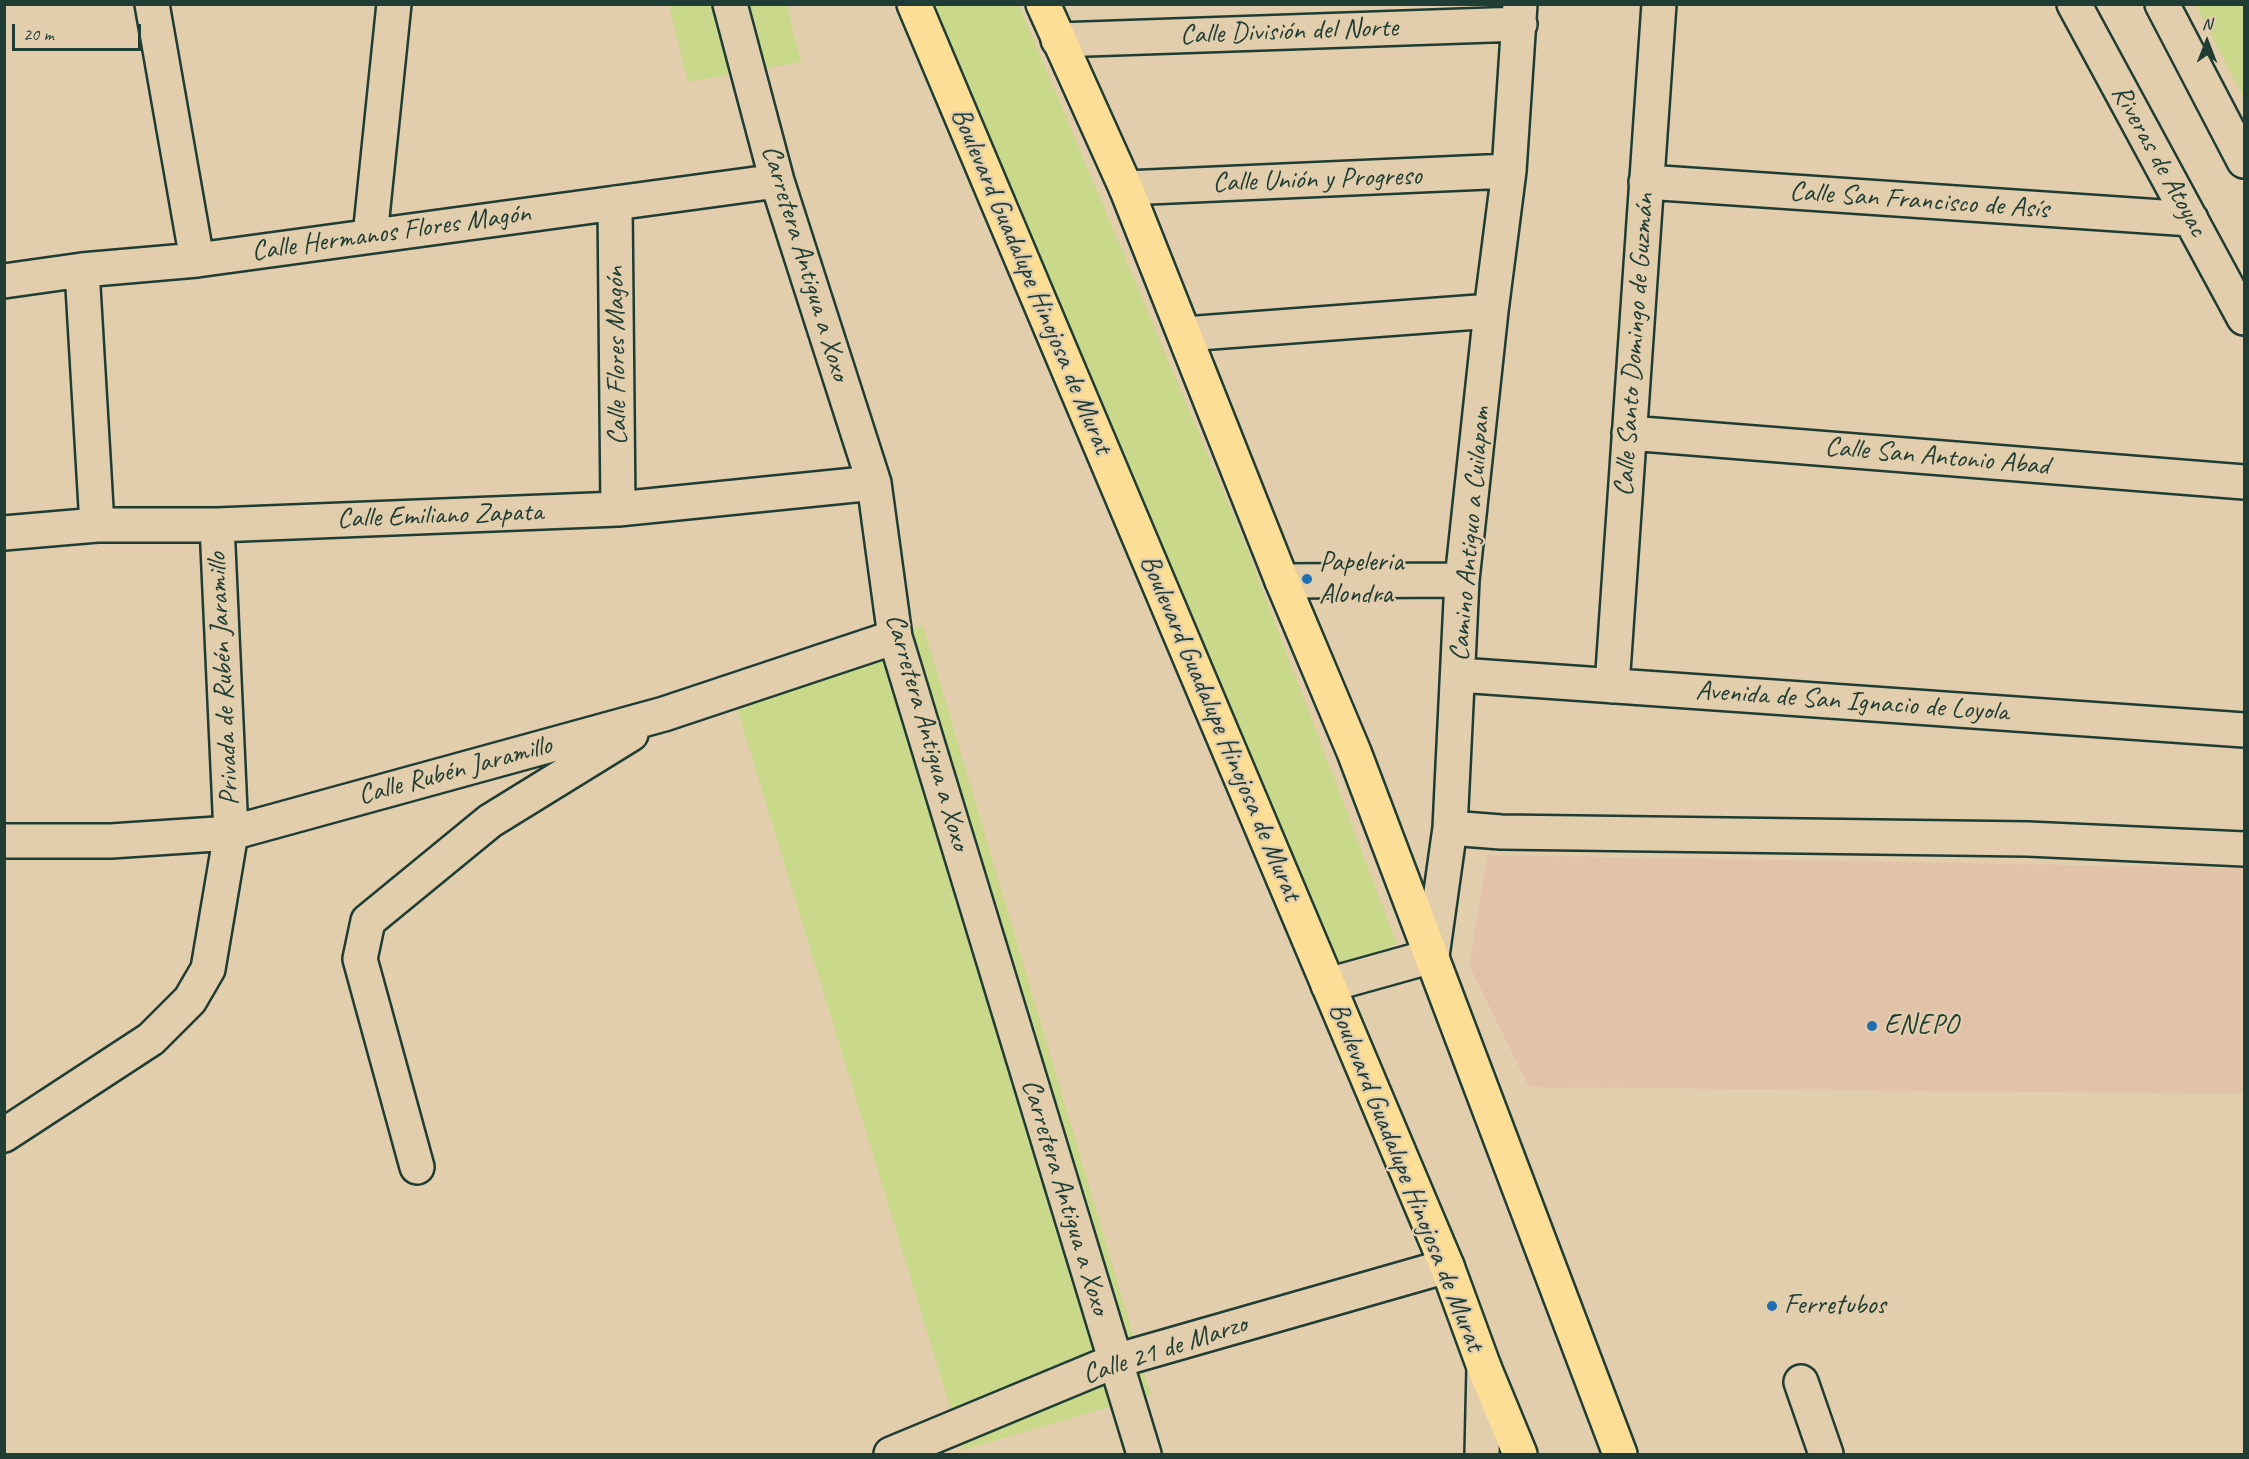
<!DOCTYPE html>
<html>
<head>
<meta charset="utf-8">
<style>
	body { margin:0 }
	#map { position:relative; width:2249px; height:1459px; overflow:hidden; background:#e2ceac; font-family:Caveat,sans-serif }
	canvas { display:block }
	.frame { position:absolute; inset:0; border:6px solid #1f3d34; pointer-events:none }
	.north { position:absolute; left:2177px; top:12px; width:60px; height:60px; -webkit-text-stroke:4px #e2ceac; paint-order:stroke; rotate:0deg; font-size:16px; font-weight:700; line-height:24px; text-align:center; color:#1f3d34 }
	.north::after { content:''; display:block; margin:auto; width:21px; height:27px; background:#1f3d34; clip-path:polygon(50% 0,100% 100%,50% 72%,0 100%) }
	.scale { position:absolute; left:12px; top:24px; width:129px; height:27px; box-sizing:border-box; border:3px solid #1f3d34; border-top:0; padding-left:8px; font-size:18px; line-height:21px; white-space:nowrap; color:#1f3d34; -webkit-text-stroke:4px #e2ceac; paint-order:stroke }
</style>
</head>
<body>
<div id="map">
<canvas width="2249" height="1459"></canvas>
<div class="frame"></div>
<div class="north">N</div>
<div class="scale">20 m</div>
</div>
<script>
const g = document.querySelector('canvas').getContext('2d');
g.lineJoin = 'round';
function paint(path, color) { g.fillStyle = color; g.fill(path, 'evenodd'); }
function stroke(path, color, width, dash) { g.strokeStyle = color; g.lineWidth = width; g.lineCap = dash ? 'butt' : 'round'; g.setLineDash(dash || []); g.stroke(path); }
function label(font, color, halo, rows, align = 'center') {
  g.font = font + ' Caveat,sans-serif'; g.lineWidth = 4.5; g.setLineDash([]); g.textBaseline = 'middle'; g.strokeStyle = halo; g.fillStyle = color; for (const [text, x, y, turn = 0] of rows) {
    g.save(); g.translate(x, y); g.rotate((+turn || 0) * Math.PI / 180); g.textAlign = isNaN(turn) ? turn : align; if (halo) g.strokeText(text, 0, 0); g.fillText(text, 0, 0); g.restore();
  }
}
paint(new Path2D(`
	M 1488,855 L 2244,868 L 2244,1094 L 1529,1087 L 1469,965 Z`), '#e2c3a9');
paint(new Path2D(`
	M 669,5 L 787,5 L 801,62 L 688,82 Z
	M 934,5 L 1019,5 L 1243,538 L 1397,944 L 1336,973 L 1131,489 Z
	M 2196,5 L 2244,5 L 2244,98 Z
	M 923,625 L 1151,1395 L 963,1450 L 732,692 Z`), '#cad88c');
const minor = new Path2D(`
	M 152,4 L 197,260
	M 730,4 L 777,181 L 874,483 L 895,637 L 1144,1454
	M 2074,4 L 2244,318
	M 2162,4 L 2244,161
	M 1058,40 L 1520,24
	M 1646,182 L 2191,219
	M 1126,188 L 1509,171
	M 615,203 L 618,509
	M 370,236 L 394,4
	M 82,270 L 97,525
	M 4,281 L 82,270 L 197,260 L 777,181
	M 1185,334 L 1491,311
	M 1629,433 L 2244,482
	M 4,533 L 97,525 L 217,525 L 618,509 L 874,483
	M 1282,581 L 1462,580
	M 1459,675 L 2244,730
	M 1612,686 L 1659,4
	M 1450,828 L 1501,832 L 2028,839 L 2244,849
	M 4,841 L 111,841 L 231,833 L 664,714 L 895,637
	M 1328,985 L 1432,956 L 1450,828 L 1462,580 L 1491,311 L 1509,171 L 1520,4
	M 4,1135 L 151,1039 L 190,1000 L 208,969 L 231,833 L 217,525
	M 417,1167 L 360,959 L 368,921 L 490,821 L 631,734
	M 1801,1382 L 1826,1454
	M 891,1454 L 1115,1361 L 1447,1266
	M 1482,1454 L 1484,1367`);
const major = new Path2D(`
	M 914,4 L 1447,1266 L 1484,1367 L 1520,1454
	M 1043,4 L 1126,188 L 1282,581 L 1354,752 L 1620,1454`);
stroke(minor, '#1f3d34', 38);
stroke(major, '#1f3d34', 38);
stroke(minor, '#e2ceac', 33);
stroke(major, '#fdde96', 33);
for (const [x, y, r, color] of [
	[1307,579,6,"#1f6fb2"],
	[1872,1026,6,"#1f6fb2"],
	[1772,1306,6,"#1f6fb2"]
]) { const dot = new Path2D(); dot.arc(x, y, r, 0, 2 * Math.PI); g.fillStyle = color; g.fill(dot); stroke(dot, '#e2ceac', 2); }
label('28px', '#1f3d34', '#e2ceac', [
	["Calle División del Norte",1289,32,-2],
	["Riveras de Atoyac",2159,161,61],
	["Calle Unión y Progreso",1317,180,-2],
	["Calle San Francisco de Asís",1919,201,4],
	["Calle Hermanos Flores Magón",391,233,-8],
	["Carretera Antigua a Xoxo",805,263,73],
	["Boulevard Guadalupe Hinojosa de Murat",1031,281,67],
	["Calle Santo Domingo de Guzmán",1635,345,-86],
	["Calle Flores Magón",617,356,-91],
	["Calle San Antonio Abad",1937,457,5],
	["Calle Emiliano Zapata",440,516,-2],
	["Camino Antiguo a Cuilapam",1471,534,-85],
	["Privada de Rubén Jaramillo",224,679,-93],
	["Avenida de San Ignacio de Loyola",1852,702,4],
	["Boulevard Guadalupe Hinojosa de Murat",1220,728,67],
	["Carretera Antigua a Xoxo",927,732,74],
	["Calle Rubén Jaramillo",455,771,-15],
	["Boulevard Guadalupe Hinojosa de Murat",1406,1177,68],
	["Carretera Antigua a Xoxo",1065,1197,73],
	["Calle 21 de Marzo",1165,1350,-18]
]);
label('28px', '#1f3d34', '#e2ceac', [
	["Papeleria",1319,563],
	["Alondra",1319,595],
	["ENEPO",1884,1026],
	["Ferretubos",1784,1306]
], 'left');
</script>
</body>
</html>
